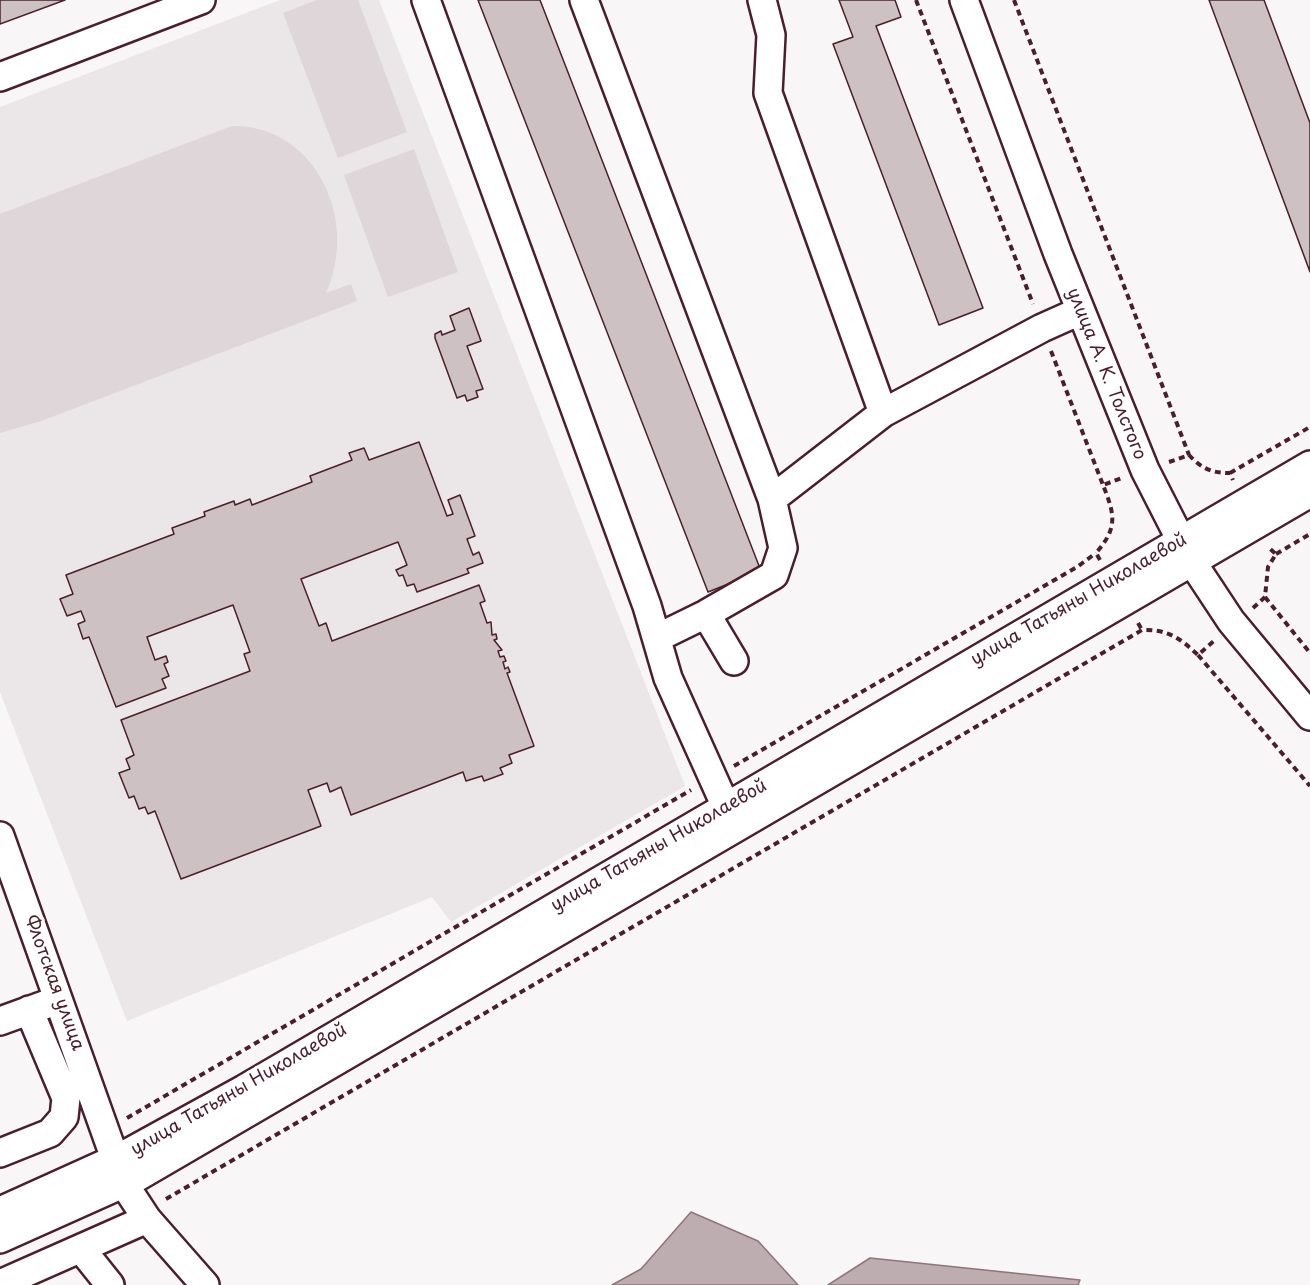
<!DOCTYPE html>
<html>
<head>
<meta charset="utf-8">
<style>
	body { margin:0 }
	canvas { display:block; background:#f8f6f7 }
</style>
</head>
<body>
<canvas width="1310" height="1285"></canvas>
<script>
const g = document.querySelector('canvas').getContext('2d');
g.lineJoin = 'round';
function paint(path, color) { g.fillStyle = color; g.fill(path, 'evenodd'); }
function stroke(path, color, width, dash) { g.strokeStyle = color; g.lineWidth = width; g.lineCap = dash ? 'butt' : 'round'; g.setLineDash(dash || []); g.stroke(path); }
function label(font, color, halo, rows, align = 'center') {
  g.font = font + ' "Playpen Sans",sans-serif'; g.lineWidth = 6; g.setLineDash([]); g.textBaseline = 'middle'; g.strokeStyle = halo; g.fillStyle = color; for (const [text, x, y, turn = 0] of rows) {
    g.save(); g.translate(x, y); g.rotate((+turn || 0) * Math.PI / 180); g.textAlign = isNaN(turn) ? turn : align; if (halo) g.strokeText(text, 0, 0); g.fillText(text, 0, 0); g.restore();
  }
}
paint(new Path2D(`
	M 280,0 L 379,0 L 685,786 L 451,922 L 432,897 L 127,1021 L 0,692 L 0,107 Z`), '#ebe6e8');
paint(new Path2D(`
	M 317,0 L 358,0 L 407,132 L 338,158 L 283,13 Z
	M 232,126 C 317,125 359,222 326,293 L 351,284 L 357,301 L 41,421 L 0,433 L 0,214 Z
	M 414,149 L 458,272 L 388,297 L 344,175 Z`), '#ded6d9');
const water = new Path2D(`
	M 691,1212 L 758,1241 L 798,1285 L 612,1285 L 641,1269 Z
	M 870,1258 L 1080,1280 L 1078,1285 L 828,1285 Z`);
paint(water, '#bdadb0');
stroke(water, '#8f747b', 1.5);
const building = new Path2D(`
	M 0,0 L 65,0 L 0,24 Z
	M 478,0 L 540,0 L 761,571 L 708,592 Z
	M 839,0 L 895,0 L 901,17 L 876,26 L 983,308 L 939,325 L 833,44 L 853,37 Z
	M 1209,0 L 1264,0 L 1310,123 L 1310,272 Z
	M 469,308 L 481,341 L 467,346 L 483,389 L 476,391 L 478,397 L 467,401 L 465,395 L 457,398 L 435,338 L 435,334 L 441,331 L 442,335 L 455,330 L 450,316 Z
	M 419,442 L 447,516 L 453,514 L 448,500 L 460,495 L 475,536 L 467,539 L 473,555 L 479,552 L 483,563 L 467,569 L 469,573 L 417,592 L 414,584 L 407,586 L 403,575 L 399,576 L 396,570 L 407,565 L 398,542 L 301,579 L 319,626 L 326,623 L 332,641 L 479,585 L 485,601 L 480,603 L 487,623 L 491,622 L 492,635 L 496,634 L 497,639 L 494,640 L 502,650 L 498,651 L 500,657 L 504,656 L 506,661 L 503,662 L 505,669 L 508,667 L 510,672 L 507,673 L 534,746 L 509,755 L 512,763 L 500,768 L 503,774 L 484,781 L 482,776 L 466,781 L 463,772 L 351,815 L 341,787 L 330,792 L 327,783 L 308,790 L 321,826 L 181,879 L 155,811 L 148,814 L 145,807 L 139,809 L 134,796 L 129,798 L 119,773 L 130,769 L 126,759 L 134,755 L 121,720 L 250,671 L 244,654 L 250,652 L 233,605 L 147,637 L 155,660 L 166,656 L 168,662 L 164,664 L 169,676 L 162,679 L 166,688 L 116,707 L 89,637 L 83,639 L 78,624 L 85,621 L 81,611 L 67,616 L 60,599 L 73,594 L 66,575 L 174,534 L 172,528 L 205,516 L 204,512 L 234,501 L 235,505 L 250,499 L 252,505 L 312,482 L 310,476 L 352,460 L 349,453 L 364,448 L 369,460 Z`);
paint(building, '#cdc1c4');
stroke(building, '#4a1f2b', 1.5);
const minor = new Path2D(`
	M 426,0 L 647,606 L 668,678 L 726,807
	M 584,0 L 772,499 L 783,548 L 774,575 L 706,614 L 657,638
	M 762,0 L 771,35 L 768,93 L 883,413
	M 964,0 L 1058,254 L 1145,470 L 1192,562 L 1231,621 L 1310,716
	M 0,77 L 201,0
	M 772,499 L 883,413 L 1042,328 L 1080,311
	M 706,614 L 734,661
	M 0,836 L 124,1184 L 147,1219 L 205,1285
	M 0,1021 L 47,1004
	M 0,1153 L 50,1133 L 64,1117 L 66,1098 L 29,1010
	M 0,1211 L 124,1155 L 244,1089 L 1310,465
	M 0,1239 L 134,1179 L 1310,493
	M 82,1250 L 110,1285
	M 0,1284 L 147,1219`);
stroke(minor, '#4a1f2b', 32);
stroke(new Path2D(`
	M 916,0 L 1033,304
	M 1014,0 L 1189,455
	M 1051,351 L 1103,485
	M 1169,462 L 1189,455 C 1202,469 1212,473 1230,473 L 1233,480
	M 1230,473 L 1310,427
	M 1276,554 L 1310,534
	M 1100,560 L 1096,553 C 1118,528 1115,515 1103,485 L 1122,478
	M 1265,597 L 1310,653
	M 1253,608 L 1265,597 L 1268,567 L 1276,554 L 1268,547
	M 1138,623 L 1142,630
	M 1198,655 L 1310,786
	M 734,766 L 1077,567 L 1096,553
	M 127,1118 L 691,790
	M 166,1199 L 1142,630 C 1167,629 1180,638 1198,655 L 1215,640`), '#4a1f2b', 4, [6, 4.5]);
stroke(minor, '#fff', 27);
label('18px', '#4a1f2b', '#fff', [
	["улица А. К. Толстого",1106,374,68],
	["улица Татьяны Николаевой",1079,600,-30],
	["улица Татьяны Николаевой",659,846,-30],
	["Флотская улица",54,983,70],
	["улица Татьяны Николаевой",239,1090,-30]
]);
</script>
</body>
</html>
